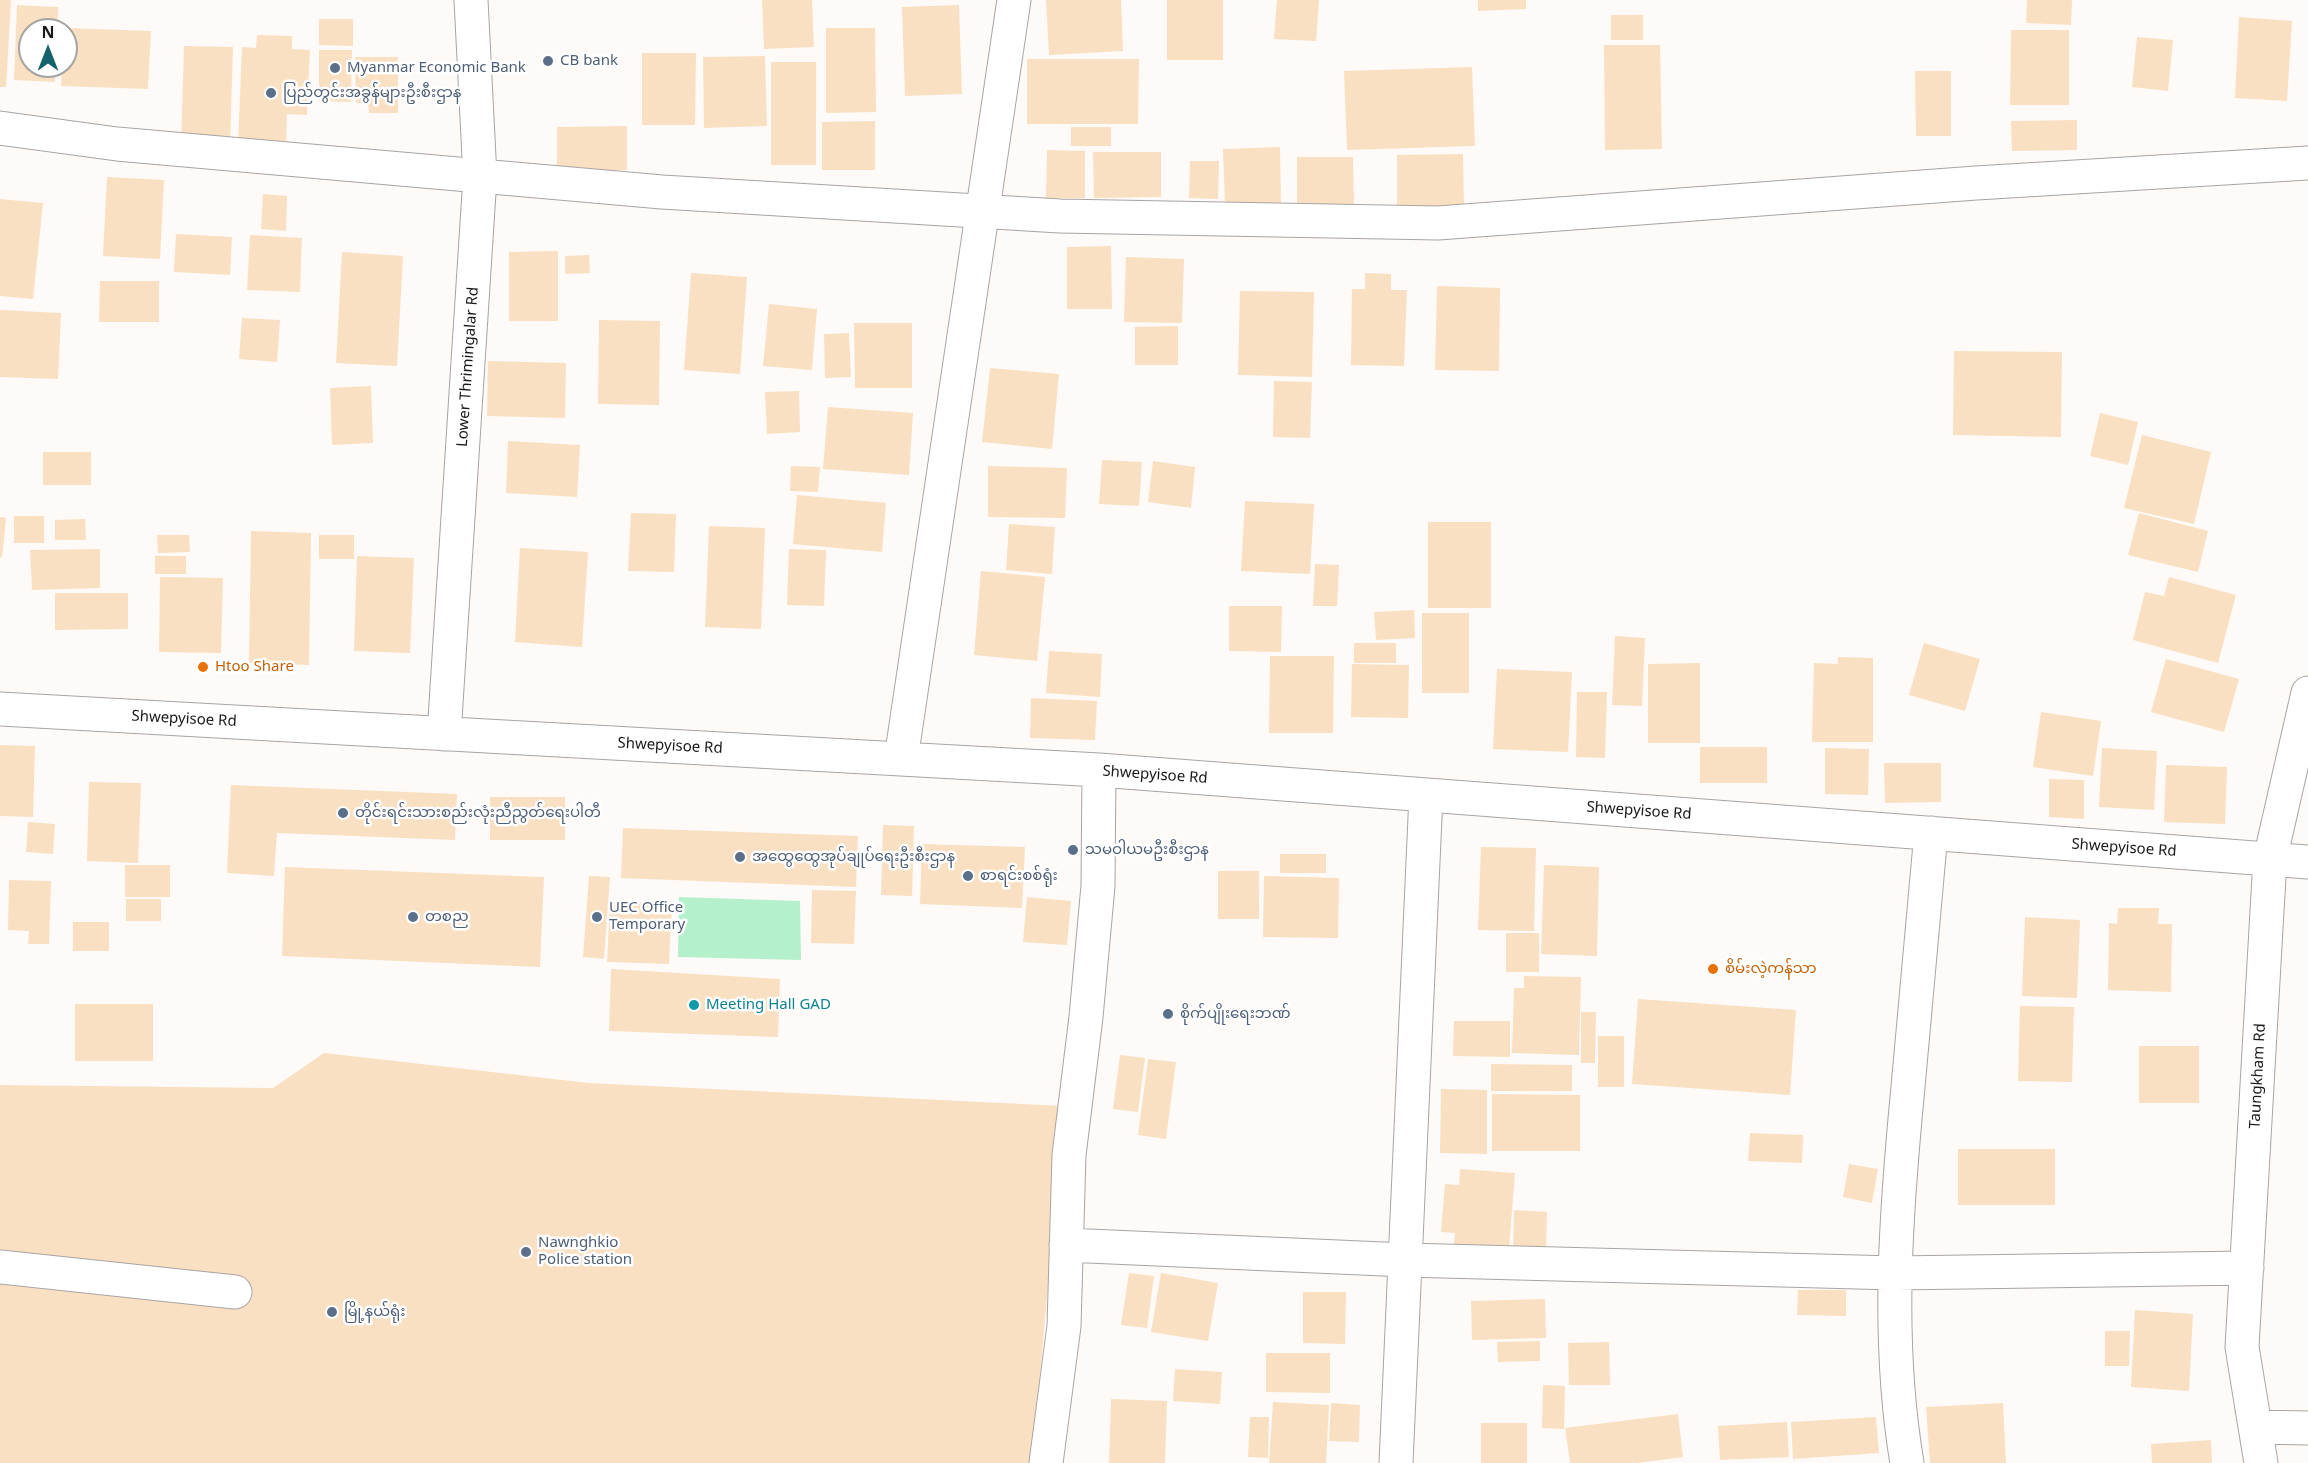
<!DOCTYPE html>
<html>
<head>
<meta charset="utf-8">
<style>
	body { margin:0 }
	#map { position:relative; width:2308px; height:1463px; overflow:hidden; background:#fefaf8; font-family:"Noto Sans",sans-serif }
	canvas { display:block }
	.north { position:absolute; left:18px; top:18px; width:60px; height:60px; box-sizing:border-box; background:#fff; border:2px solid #a3a3a3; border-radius:50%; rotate:0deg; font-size:16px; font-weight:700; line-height:24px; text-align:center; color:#1a1918 }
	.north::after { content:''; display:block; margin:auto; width:21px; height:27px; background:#14626b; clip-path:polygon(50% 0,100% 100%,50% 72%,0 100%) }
</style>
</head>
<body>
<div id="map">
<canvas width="2308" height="1463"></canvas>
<div class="north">N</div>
</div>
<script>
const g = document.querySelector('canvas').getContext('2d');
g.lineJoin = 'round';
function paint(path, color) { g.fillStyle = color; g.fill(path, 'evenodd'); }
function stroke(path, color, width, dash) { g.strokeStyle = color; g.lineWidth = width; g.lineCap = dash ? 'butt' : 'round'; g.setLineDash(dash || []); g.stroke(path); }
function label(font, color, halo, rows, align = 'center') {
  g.font = font + ' "Noto Sans","Noto Sans Myanmar",sans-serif'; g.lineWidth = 5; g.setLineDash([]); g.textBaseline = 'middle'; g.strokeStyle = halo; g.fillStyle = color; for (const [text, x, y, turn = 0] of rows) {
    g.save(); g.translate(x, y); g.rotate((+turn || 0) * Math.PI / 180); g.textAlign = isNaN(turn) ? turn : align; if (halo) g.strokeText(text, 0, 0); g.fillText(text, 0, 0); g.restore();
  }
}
paint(new Path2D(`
	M 679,897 L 800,901 L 801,960 L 678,957 Z`), '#b4f0cb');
paint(new Path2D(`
	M 0,0 L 11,0 L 6,87 L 0,87 Z
	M 762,0 L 812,0 L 814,47 L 764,49 Z
	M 1046,0 L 1121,0 L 1123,51 L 1049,55 Z
	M 1167,0 L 1223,0 L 1223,60 L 1167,60 Z
	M 1277,0 L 1319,0 L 1316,41 L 1274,39 Z
	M 1478,0 L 1526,0 L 1526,9 L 1478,11 Z
	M 2027,0 L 2072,0 L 2071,25 L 2026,23 Z
	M 17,5 L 58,7 L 57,30 L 30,30 L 30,66 L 56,66 L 55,82 L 14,80 Z
	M 959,5 L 962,94 L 905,96 L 902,7 Z
	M 1611,15 L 1643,15 L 1643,40 L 1611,40 Z
	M 2239,17 L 2292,21 L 2287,101 L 2235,98 Z
	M 319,19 L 353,19 L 353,46 L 319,45 Z
	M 66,28 L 151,31 L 148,89 L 61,86 L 62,66 L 66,66 Z
	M 826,28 L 875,28 L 876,112 L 826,113 Z
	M 2011,30 L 2069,30 L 2069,105 L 2010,105 Z
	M 257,35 L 292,36 L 292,49 L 310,50 L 307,115 L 287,114 L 286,148 L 238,146 L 242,47 L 256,48 Z
	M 2137,37 L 2173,40 L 2168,91 L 2132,87 Z
	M 1604,45 L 1660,45 L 1662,149 L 1605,150 Z
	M 184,46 L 233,47 L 230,145 L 181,143 Z
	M 319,50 L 352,50 L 351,102 L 319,101 Z
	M 642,53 L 696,53 L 695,125 L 642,125 Z
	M 765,56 L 767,126 L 704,128 L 703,57 Z
	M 355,57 L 398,57 L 398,113 L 369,113 L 368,103 L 356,103 Z
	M 1027,59 L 1139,59 L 1138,124 L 1027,124 Z
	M 771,62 L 816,62 L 816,165 L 771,165 Z
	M 1472,67 L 1475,146 L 1347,150 L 1344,71 Z
	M 1915,71 L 1951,71 L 1951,136 L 1916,136 Z
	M 2077,120 L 2077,150 L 2012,151 L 2011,121 Z
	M 875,121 L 875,170 L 822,170 L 822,122 Z
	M 627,126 L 627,170 L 557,171 L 557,127 Z
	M 1071,127 L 1111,127 L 1111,146 L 1071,146 Z
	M 1280,147 L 1281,203 L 1225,205 L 1223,149 Z
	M 1047,150 L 1085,151 L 1085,198 L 1046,198 Z
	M 1093,152 L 1161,152 L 1161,197 L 1094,198 Z
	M 1463,154 L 1464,207 L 1397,208 L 1397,155 Z
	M 1297,157 L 1353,157 L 1354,207 L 1297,208 Z
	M 1190,161 L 1219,161 L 1218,199 L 1189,198 Z
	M 107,177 L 164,180 L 160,259 L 103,256 Z
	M 263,194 L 287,196 L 286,231 L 261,229 Z
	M 0,199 L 43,203 L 33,299 L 0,296 Z
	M 176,234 L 232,237 L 230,275 L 174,272 Z
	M 250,235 L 302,238 L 300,292 L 247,290 Z
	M 1111,246 L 1112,309 L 1067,309 L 1067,247 Z
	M 558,251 L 558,321 L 509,321 L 509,252 Z
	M 342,252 L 403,256 L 397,366 L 336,363 Z
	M 589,255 L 590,273 L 565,274 L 565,256 Z
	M 1126,257 L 1184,259 L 1182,323 L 1124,322 Z
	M 691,273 L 747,277 L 740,374 L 684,370 Z
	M 1365,273 L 1391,274 L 1391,290 L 1407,290 L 1404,366 L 1351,365 L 1352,289 L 1365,289 Z
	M 100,281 L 159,281 L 159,322 L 99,322 Z
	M 1437,286 L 1500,288 L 1499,371 L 1435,370 Z
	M 1240,291 L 1314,292 L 1312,377 L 1238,375 Z
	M 769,304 L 817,309 L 812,370 L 763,366 Z
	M 0,310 L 61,313 L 58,379 L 0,377 Z
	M 242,318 L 280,320 L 277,362 L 239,359 Z
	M 599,320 L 660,321 L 659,405 L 598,404 Z
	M 854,323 L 912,323 L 912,388 L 855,388 Z
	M 1178,326 L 1178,365 L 1135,365 L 1135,327 Z
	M 849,333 L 851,377 L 825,378 L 824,334 Z
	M 1954,351 L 2062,352 L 2061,437 L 1953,435 Z
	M 488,361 L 566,363 L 565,418 L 487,416 Z
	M 990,368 L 1059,374 L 1052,449 L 982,442 Z
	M 1274,381 L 1312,382 L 1310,438 L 1273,437 Z
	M 371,386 L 373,443 L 332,445 L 330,388 Z
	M 799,391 L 800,432 L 767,434 L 765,392 Z
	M 828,407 L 913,413 L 909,475 L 823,469 Z
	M 2100,413 L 2138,422 L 2128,465 L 2090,456 Z
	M 2142,435 L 2211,452 L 2194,524 L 2124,508 Z
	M 508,441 L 580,445 L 577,497 L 506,493 Z
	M 43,452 L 91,452 L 91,485 L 43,485 Z
	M 1102,460 L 1142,462 L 1139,506 L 1099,504 Z
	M 1153,461 L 1195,467 L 1191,508 L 1148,502 Z
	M 791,466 L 820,467 L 818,492 L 790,491 Z
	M 988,466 L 1067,468 L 1065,518 L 988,517 Z
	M 797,495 L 886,503 L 882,552 L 793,544 Z
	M 1245,501 L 1314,504 L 1310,574 L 1241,571 Z
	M 631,513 L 676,514 L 674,572 L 628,571 Z
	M 2139,513 L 2208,531 L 2198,572 L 2128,555 Z
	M 14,516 L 44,516 L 44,543 L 14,543 Z
	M 0,517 L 6,518 L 2,558 L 0,557 Z
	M 85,519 L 86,540 L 55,540 L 55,520 Z
	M 1428,522 L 1491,522 L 1491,608 L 1428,608 Z
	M 1009,524 L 1055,527 L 1052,574 L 1006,570 Z
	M 709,526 L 765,528 L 761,629 L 705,627 Z
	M 251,531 L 311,533 L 309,665 L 249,663 Z
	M 157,535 L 189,535 L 190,552 L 158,553 Z
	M 319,535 L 354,535 L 354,559 L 319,559 Z
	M 520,548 L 588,552 L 582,647 L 515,642 Z
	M 100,549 L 100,588 L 32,590 L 30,550 Z
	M 789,549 L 826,550 L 824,606 L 787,605 Z
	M 155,556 L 186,556 L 186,574 L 155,574 Z
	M 357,556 L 414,558 L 410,653 L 354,651 Z
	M 1315,564 L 1339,565 L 1337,606 L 1313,606 Z
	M 981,571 L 1045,577 L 1037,661 L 974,655 Z
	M 160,577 L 223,578 L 221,653 L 159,652 Z
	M 2169,577 L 2236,595 L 2218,663 L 2133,640 L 2145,592 L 2164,596 Z
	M 55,593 L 128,593 L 128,629 L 55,630 Z
	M 1229,606 L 1282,606 L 1281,652 L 1229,651 Z
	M 1414,610 L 1415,638 L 1376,640 L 1374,612 Z
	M 1422,613 L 1469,613 L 1469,693 L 1422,693 Z
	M 1615,636 L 1645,638 L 1642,706 L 1612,705 Z
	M 1354,643 L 1396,643 L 1396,663 L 1354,663 Z
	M 1924,643 L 1980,659 L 1965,711 L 1909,695 Z
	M 1049,651 L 1102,654 L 1100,697 L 1046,693 Z
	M 1270,656 L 1334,656 L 1333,733 L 1269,733 Z
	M 1838,657 L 1873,658 L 1873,742 L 1812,742 L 1814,663 L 1838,664 Z
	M 2166,659 L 2239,679 L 2224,732 L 2151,712 Z
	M 1700,663 L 1700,743 L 1648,743 L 1648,664 Z
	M 1352,664 L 1409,665 L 1408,718 L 1351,717 Z
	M 1497,669 L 1572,672 L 1568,752 L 1493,749 Z
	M 1577,692 L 1607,692 L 1605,758 L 1576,757 Z
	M 1031,698 L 1097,701 L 1095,740 L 1030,738 Z
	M 2041,712 L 2101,721 L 2093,776 L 2033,767 Z
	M 0,745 L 35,746 L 33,817 L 0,816 Z
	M 1700,747 L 1767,747 L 1767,783 L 1700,783 Z
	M 1825,748 L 1869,749 L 1868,795 L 1825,794 Z
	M 2102,748 L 2157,751 L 2154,810 L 2099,807 Z
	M 1884,763 L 1941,763 L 1941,802 L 1885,803 Z
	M 2166,765 L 2227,767 L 2225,824 L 2164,822 Z
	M 2049,779 L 2084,780 L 2084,819 L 2049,817 Z
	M 89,782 L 141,783 L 138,863 L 87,861 Z
	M 231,785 L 457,794 L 455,840 L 277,833 L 274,876 L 227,873 Z
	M 490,797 L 565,797 L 565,840 L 490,840 Z
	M 28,822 L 55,824 L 53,854 L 26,852 Z
	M 883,825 L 914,826 L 912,896 L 881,895 Z
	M 623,828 L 858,836 L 856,887 L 621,878 Z
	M 922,844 L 1025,847 L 1022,908 L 920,904 Z
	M 1481,847 L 1536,848 L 1534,931 L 1478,930 Z
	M 1280,854 L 1326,854 L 1326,873 L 1280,873 Z
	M 125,865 L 170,865 L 170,897 L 125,897 Z
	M 1544,865 L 1599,867 L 1597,956 L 1541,954 Z
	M 285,867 L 544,877 L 540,967 L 282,956 Z
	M 1218,871 L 1259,871 L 1259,919 L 1218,919 Z
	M 589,876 L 610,877 L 604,959 L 583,957 Z
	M 1264,876 L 1339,878 L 1338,938 L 1263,937 Z
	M 9,880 L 51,881 L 49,944 L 28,944 L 29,931 L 8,930 Z
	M 812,890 L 856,891 L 854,944 L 811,943 Z
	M 1027,897 L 1071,901 L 1067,945 L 1023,942 Z
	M 126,899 L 161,899 L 161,921 L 126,921 Z
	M 610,902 L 672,903 L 669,964 L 607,962 Z
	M 2118,908 L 2159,908 L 2158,924 L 2172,924 L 2171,992 L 2108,990 L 2109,923 L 2117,924 Z
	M 2025,917 L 2080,920 L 2077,998 L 2022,996 Z
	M 73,922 L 109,922 L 109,951 L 73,951 Z
	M 1506,933 L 1539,933 L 1539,972 L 1506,972 Z
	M 611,969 L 780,979 L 778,1037 L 609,1031 Z
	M 1524,976 L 1581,977 L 1579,1055 L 1512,1053 L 1514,988 L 1524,988 Z
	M 1638,999 L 1796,1010 L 1790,1095 L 1632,1084 Z
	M 75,1004 L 153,1004 L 153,1061 L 75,1061 Z
	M 2020,1006 L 2074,1007 L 2072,1082 L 2018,1081 Z
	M 1581,1012 L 1596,1012 L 1595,1063 L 1581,1063 Z
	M 1454,1021 L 1510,1021 L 1510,1057 L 1453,1056 Z
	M 1598,1036 L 1624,1036 L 1624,1087 L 1598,1087 Z
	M 2139,1046 L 2199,1046 L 2199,1103 L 2139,1103 Z
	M 324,1053 L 589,1083 L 1064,1106 L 1038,1398 L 1029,1463 L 0,1463 L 0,1085 L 273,1088 Z
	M 1120,1055 L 1145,1058 L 1138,1112 L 1113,1109 Z
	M 1148,1059 L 1176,1062 L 1166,1139 L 1138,1135 Z
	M 1491,1064 L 1572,1065 L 1572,1091 L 1491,1091 Z
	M 1441,1089 L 1487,1090 L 1487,1154 L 1440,1153 Z
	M 1492,1094 L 1580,1095 L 1580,1151 L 1492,1151 Z
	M 1750,1133 L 1803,1135 L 1802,1163 L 1748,1161 Z
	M 1958,1149 L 2055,1149 L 2055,1205 L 1958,1205 Z
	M 1849,1164 L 1878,1169 L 1872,1203 L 1843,1197 Z
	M 1460,1169 L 1515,1173 L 1509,1249 L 1454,1245 L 1455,1233 L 1441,1232 L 1445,1184 L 1459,1185 Z
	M 1514,1210 L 1547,1212 L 1546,1251 L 1513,1250 Z
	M 1129,1273 L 1154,1276 L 1147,1328 L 1121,1325 Z
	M 1161,1273 L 1218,1283 L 1208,1341 L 1151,1332 Z
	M 1798,1290 L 1846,1290 L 1846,1316 L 1797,1315 Z
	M 1303,1292 L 1346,1292 L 1345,1344 L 1303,1343 Z
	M 1545,1299 L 1546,1338 L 1472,1340 L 1471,1301 Z
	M 2135,1310 L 2193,1314 L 2189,1391 L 2131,1387 Z
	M 2105,1331 L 2130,1331 L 2129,1366 L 2105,1366 Z
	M 1540,1341 L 1540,1361 L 1498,1362 L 1497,1342 Z
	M 1609,1342 L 1610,1385 L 1569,1385 L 1568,1343 Z
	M 1266,1353 L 1330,1353 L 1330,1393 L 1266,1392 Z
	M 1175,1369 L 1222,1372 L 1220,1404 L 1173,1401 Z
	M 1543,1385 L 1565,1386 L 1564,1429 L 1542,1428 Z
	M 1111,1399 L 1167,1401 L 1165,1463 L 1109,1463 Z
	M 1273,1402 L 1329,1405 L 1326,1463 L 1269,1463 Z
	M 1331,1403 L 1360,1405 L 1359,1442 L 1329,1441 Z
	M 2003,1403 L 2006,1463 L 1930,1463 L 1926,1407 Z
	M 1678,1414 L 1683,1457 L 1637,1463 L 1570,1463 L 1565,1428 Z
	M 1250,1417 L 1269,1417 L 1268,1458 L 1248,1457 Z
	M 1876,1417 L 1879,1453 L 1793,1459 L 1791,1422 Z
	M 1787,1422 L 1789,1457 L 1720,1460 L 1718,1426 Z
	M 1481,1423 L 1527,1423 L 1527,1463 L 1481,1463 Z
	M 2211,1440 L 2212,1463 L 2152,1463 L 2151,1444 Z`), '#fae0c2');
const minor = new Path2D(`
	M 0,128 L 117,144 L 662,192 L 1060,216 L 1438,223 L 1976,183 L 2308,163
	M 0,709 L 1099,770 L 2308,862
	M 444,734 L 480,177 L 471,0
	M 901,759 L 1014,0
	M 1066,1245 L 1406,1260 L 1895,1273 L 2247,1268
	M 0,1267 L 235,1292
	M 2255,1427 L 2308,1428
	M 1046,1463 L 1064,1326 L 1069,1155 L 1086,1017 L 1098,886 L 1099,770
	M 1396,1463 L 1426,795
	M 1907,1463 C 1886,1339 1896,1211 1908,1087 C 1916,1002 1923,918 1931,833
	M 2261,1463 L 2242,1347 L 2270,859 L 2308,693`);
stroke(minor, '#a8a4a3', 35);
stroke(minor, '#fff', 33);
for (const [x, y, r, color] of [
	[548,61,6,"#5c6f8a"],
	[335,68,6,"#5c6f8a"],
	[271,93,6,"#5c6f8a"],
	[203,667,6,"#e8710a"],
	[343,813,6,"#5c6f8a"],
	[1073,850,6,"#5c6f8a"],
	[740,857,6,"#5c6f8a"],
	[968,876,6,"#5c6f8a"],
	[413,917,6,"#5c6f8a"],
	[597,917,6,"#5c6f8a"],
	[1713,969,6,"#e8710a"],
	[694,1005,6,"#0f9aa8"],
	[1168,1014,6,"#5c6f8a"],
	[526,1252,6,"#5c6f8a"],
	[332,1312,6,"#5c6f8a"]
]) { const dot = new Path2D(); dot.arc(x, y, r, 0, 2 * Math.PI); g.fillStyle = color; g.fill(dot); stroke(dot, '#fff', 2); }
label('15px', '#4e5e75', '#fff', [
	["CB bank",560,61],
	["Myanmar Economic Bank",347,68],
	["ပြည်တွင်းအခွန်များဦးစီးဌာန",283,93],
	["တိုင်းရင်းသားစည်းလုံးညီညွတ်ရေးပါတီ",355,813],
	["သမဝါယမဦးစီးဌာန",1085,850],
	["အထွေထွေအုပ်ချုပ်ရေးဦးစီးဌာန",752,857],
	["စာရင်းစစ်ရုံး",980,876],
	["UEC Office",609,908],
	["Temporary",609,925],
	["တစည",425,917],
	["စိုက်ပျိုးရေးဘဏ်",1180,1014],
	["Nawnghkio",538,1243],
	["Police station",538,1260],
	["မြို့နယ်ရုံး",344,1312]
], 'left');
label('15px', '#1a1918', '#fff', [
	["Lower Thrimingalar Rd",468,367,-86],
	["Shwepyisoe Rd",184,719,3],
	["Shwepyisoe Rd",670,746,3],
	["Shwepyisoe Rd",1155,775,4],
	["Shwepyisoe Rd",1639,811,4],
	["Shwepyisoe Rd",2124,848,4],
	["Taungkham Rd",2258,1076,-87]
]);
label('15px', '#c56008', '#fff', [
	["Htoo Share",215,667],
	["စိမ်းလဲ့ကန်သာ",1725,969]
], 'left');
label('15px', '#0d838f', '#fff', [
	["Meeting Hall GAD",706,1005]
], 'left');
</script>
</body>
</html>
